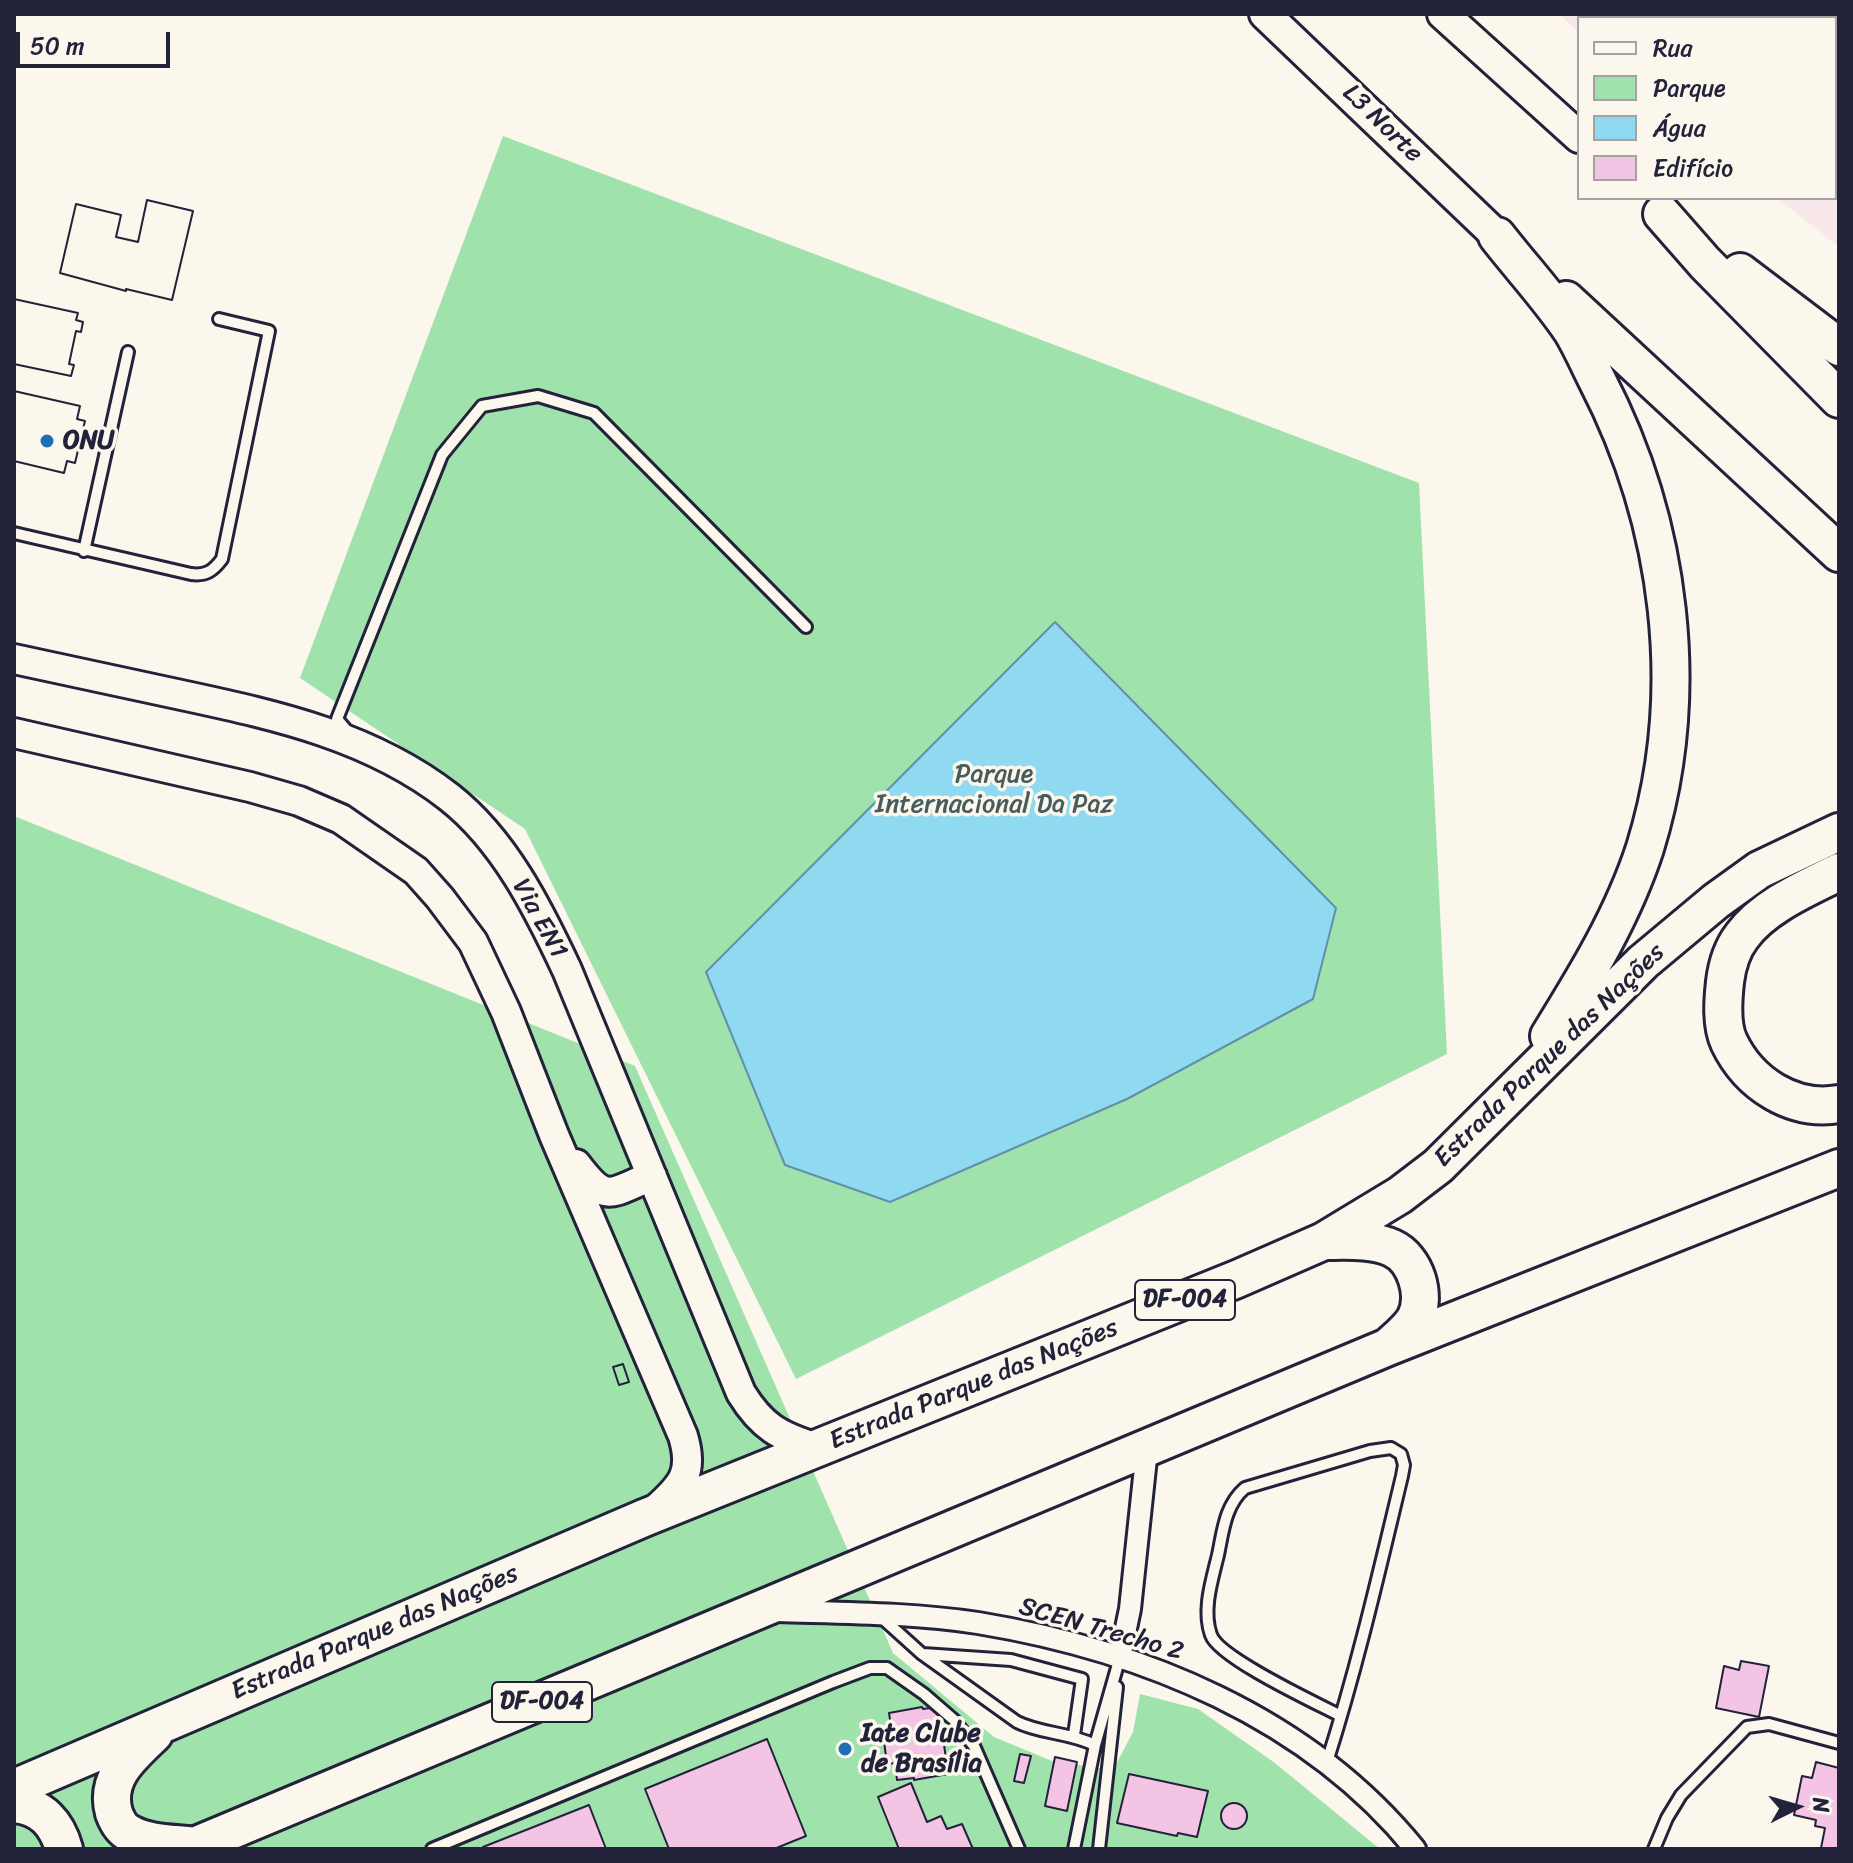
<!DOCTYPE html>
<html>
<head>
<meta charset="utf-8">
<style>
	body { margin:0 }
	#map { position:relative; width:1853px; height:1863px; overflow:hidden; background:#fbf7ec; font-family:Sriracha,sans-serif }
	canvas { display:block }
	.frame { position:absolute; inset:0; border:16px solid #22223b; pointer-events:none }
	.legend { position:absolute; left:1577px; top:16px; width:260px; height:184px; box-sizing:border-box; background:#fbf7ec; border:2px solid #a4a2a5; margin:0; padding:10px 14px; list-style:none; font-size:24px; color:#22223b }
	.legend li { display:flex; align-items:center; gap:16px; height:40px }
	.legend b { width:40px; border:2px solid #a4a2a5 }
	.north { position:absolute; left:1757px; top:1767px; width:80px; height:80px; -webkit-text-stroke:6px #fbf7ec; paint-order:stroke; rotate:85deg; font-size:22px; font-weight:700; line-height:32px; text-align:center; color:#22223b }
	.north::after { content:''; display:block; margin:auto; width:28px; height:36px; background:#22223b; clip-path:polygon(50% 0,100% 100%,50% 72%,0 100%) }
	.scale { position:absolute; left:16px; top:32px; width:154px; height:36px; box-sizing:border-box; border:4px solid #22223b; border-top:0; padding-left:10px; font-size:24px; line-height:28px; white-space:nowrap; color:#22223b; -webkit-text-stroke:6px #fbf7ec; paint-order:stroke }
</style>
</head>
<body>
<div id="map">
<canvas width="1853" height="1863"></canvas>
<div class="frame"></div>
<ul class="legend">
<li><b style="height:10px;background:#fbf7ec"></b>Rua</li>
<li><b style="height:22px;background:#a0e2ab"></b>Parque</li>
<li><b style="height:22px;background:#8fdaf0"></b>Água</li>
<li><b style="height:22px;background:#f4c4e5"></b>Edifício</li>
</ul>
<div class="north">N</div>
<div class="scale">50 m</div>
</div>
<script>
const g = document.querySelector('canvas').getContext('2d');
g.lineJoin = 'round';
function paint(path, color) { g.fillStyle = color; g.fill(path, 'evenodd'); }
function stroke(path, color, width, dash) { g.strokeStyle = color; g.lineWidth = width; g.lineCap = dash ? 'butt' : 'round'; g.setLineDash(dash || []); g.stroke(path); }
function label(font, color, halo, rows, align = 'center') {
  g.font = font + ' Sriracha,sans-serif'; g.lineWidth = 7; g.setLineDash([]); g.textBaseline = 'middle'; g.strokeStyle = halo; g.fillStyle = color; for (const [text, x, y, turn = 0] of rows) {
    g.save(); g.translate(x, y); g.rotate((+turn || 0) * Math.PI / 180); g.textAlign = isNaN(turn) ? turn : align; if (halo) g.strokeText(text, 0, 0); g.fillText(text, 0, 0); g.restore();
  }
}
paint(new Path2D(`
	M 1559,14 L 1839,14 L 1839,247 L 1777,198 L 1835,198 L 1835,18 L 1579,18 L 1579,33 Z`), '#f9e8ea');
paint(new Path2D(`
	M 503,136 L 1419,483 L 1447,1054 L 796,1379 L 525,829 L 300,678 Z
	M 14,816 L 635,1066 L 893,1653 L 994,1737 L 1052,1761 L 1113,1770 L 1133,1732 L 1140,1694 L 1198,1709 L 1275,1763 L 1380,1849 L 14,1849 Z`), '#a0e2ab');
const water = new Path2D(`
	M 1055,622 L 1336,908 L 1313,999 L 1127,1099 L 890,1202 L 785,1165 L 706,972 Z`);
paint(water, '#8fdaf0');
stroke(water, '#6390a8', 2);
const building = new Path2D(`
	M 147,200 L 193,211 L 172,300 L 126,289 L 126,291 L 60,273 L 76,204 L 121,215 L 116,237 L 138,242 Z
	M 147,200 L 193,211 L 172,300 L 126,289 L 126,291 L 60,273 L 76,204 L 121,215 L 116,237 L 138,242 Z
	M 14,299 L 78,313 L 76,320 L 83,322 L 81,332 L 76,331 L 69,364 L 74,365 L 71,376 L 14,364 Z
	M 14,299 L 78,313 L 76,320 L 83,322 L 81,332 L 76,331 L 69,364 L 74,365 L 71,376 L 14,364 Z
	M 14,391 L 80,406 L 77,419 L 85,421 L 75,463 L 67,461 L 64,473 L 14,461 Z
	M 14,391 L 80,406 L 77,419 L 85,421 L 75,463 L 67,461 L 64,473 L 14,461 Z
	M 623,1364 L 629,1382 L 619,1385 L 613,1367 Z
	M 623,1364 L 629,1382 L 619,1385 L 613,1367 Z
	M 1741,1661 L 1769,1666 L 1759,1717 L 1716,1708 L 1724,1666 L 1739,1670 Z
	M 922,1707 L 923,1709 L 939,1707 L 948,1774 L 914,1780 L 914,1778 L 897,1780 L 895,1763 L 887,1764 L 883,1734 L 892,1733 L 889,1713 Z
	M 767,1739 L 806,1836 L 774,1849 L 669,1849 L 645,1789 Z
	M 1020,1754 L 1031,1756 L 1024,1783 L 1014,1781 Z
	M 1055,1757 L 1077,1762 L 1067,1811 L 1045,1806 Z
	M 1816,1762 L 1839,1768 L 1839,1849 L 1821,1848 L 1825,1828 L 1815,1826 L 1816,1820 L 1794,1815 L 1802,1776 L 1812,1778 Z
	M 1129,1774 L 1208,1791 L 1197,1837 L 1178,1833 L 1177,1836 L 1117,1823 Z
	M 911,1783 L 927,1822 L 941,1816 L 947,1829 L 962,1824 L 973,1849 L 899,1849 L 878,1797 Z
	M1221 1816a13 13 0 1 1 26 0a13 13 0 1 1-26 0Z
	M 589,1805 L 606,1849 L 484,1849 L 483,1847 Z`);
paint(building, '#f4c4e5');
stroke(building, '#22223b', 2);
const lane = new Path2D(`
	M 14,533 L 191,574 C 206,576 213,571 222,559 L 269,331 L 219,319
	M 84,551 L 128,352
	M 348,732 L 337,719 L 442,455 L 482,406 L 538,396 L 594,413 L 806,627
	M 881,1617 L 922,1654 L 1017,1722 C 1041,1734 1068,1732 1095,1745
	M 923,1654 L 1011,1660 L 1082,1679 L 1074,1735
	M 1327,1762 C 1357,1668 1379,1572 1402,1476 L 1404,1465 L 1401,1454 L 1391,1448 L 1370,1451 L 1245,1488 C 1225,1505 1223,1531 1218,1555 C 1212,1580 1202,1610 1211,1635 C 1219,1658 1316,1703 1341,1716
	M 432,1849 L 833,1682 L 870,1668 L 887,1668 L 924,1694 L 954,1720 L 974,1746 L 1019,1849
	M 1074,1849 L 1095,1745 L 1120,1657
	M 1099,1849 L 1117,1687
	M 1654,1849 L 1667,1818 L 1681,1795 L 1747,1727 L 1769,1724 L 1839,1743`);
const street = new Path2D(`
	M 778,1611 C 844,1613 912,1613 978,1623 C 1142,1650 1308,1717 1415,1849
	M 1120,1657 L 1130,1609 L 1147,1449`);
const secondary = new Path2D(`
	M 14,659 C 71,671 128,684 186,696 C 279,716 372,737 449,797 C 504,840 538,908 567,970 L 741,1393 C 762,1427 779,1436 817,1448
	M 14,733 L 250,787 L 299,801 L 341,819 L 416,871 L 440,898 L 473,942 L 506,1012 L 554,1135 L 683,1436 C 694,1472 683,1485 656,1509
	M 576,1164 C 607,1205 609,1193 652,1176`);
const primary = new Path2D(`
	M 1265,14 L 1497,236
	M 1443,14 L 1579,137`);
const highway = new Path2D(`
	M 1662,214 L 1705,263 L 1839,399
	M 1497,236 C 1521,267 1550,298 1572,331 C 1581,346 1589,364 1597,380 C 1671,523 1693,693 1645,848 C 1623,916 1586,976 1549,1036
	M 1740,272 L 1839,347
	M 1566,300 L 1839,553
	M 1839,872 C 1807,888 1764,906 1742,936 C 1732,949 1727,965 1725,982 C 1723,1000 1721,1025 1729,1042 C 1749,1084 1793,1112 1839,1104
	M 1324,1241 C 1346,1241 1372,1239 1392,1248 C 1416,1259 1427,1296 1415,1319 C 1409,1329 1398,1338 1389,1346
	M 154,1734 C 131,1756 104,1778 114,1813 C 117,1821 121,1829 129,1833 C 147,1844 175,1843 196,1846
	M 14,1788 L 644,1518 L 1237,1279 L 1324,1241 L 1400,1195 L 1438,1166 L 1643,962 L 1716,901 L 1759,870 L 1839,832
	M 14,1804 C 42,1806 57,1824 64,1849
	M 187,1849 L 1388,1347 L 1839,1168`);
stroke(lane, '#22223b', 16);
stroke(street, '#22223b', 26);
stroke(secondary, '#22223b', 34);
stroke(primary, '#22223b', 36);
stroke(highway, '#22223b', 42);
stroke(lane, '#fbf7ec', 10);
stroke(street, '#fbf7ec', 20);
stroke(secondary, '#fbf7ec', 28);
stroke(primary, '#fbf7ec', 30);
stroke(highway, '#fbf7ec', 36);
for (const [x, y, r, color] of [
	[47,441,8,"#1f6fb2"],
	[845,1749,8,"#1f6fb2"]
]) { const dot = new Path2D(); dot.arc(x, y, r, 0, 2 * Math.PI); g.fillStyle = color; g.fill(dot); stroke(dot, '#fbf7ec', 3); }
for (const [x, y, w] of [
	[1185,1300,100],
	[542,1702,100]
]) { const box = new Path2D(); box.roundRect(x - w / 2, y - 20, w, 40, 6); g.fillStyle = '#fbf7ec'; g.fill(box); stroke(box, '#22223b', 2); }
label('bold 24px', '#22223b', null, [
	["DF-004",1185,1300],
	["DF-004",542,1702]
]);
label('26px', '#22223b', '#fbf7ec', [
	["L3 Norte",1382,124,44],
	["Via EN1",539,919,61],
	["Estrada Parque das Nações",1550,1056,-44],
	["Estrada Parque das Nações",974,1385,-22],
	["SCEN Trecho 2",1101,1630,16],
	["Estrada Parque das Nações",375,1633,-23]
]);
label('bold 26px', '#22223b', '#fbf7ec', [
	["ONU",63,441],
	["Iate Clube",861,1734],
	["de Brasília",861,1764]
], 'left');
label('26px', '#485c5d', '#fbf7ec', [
	["Parque",994,775],
	["Internacional Da Paz",994,805]
]);
</script>
</body>
</html>
